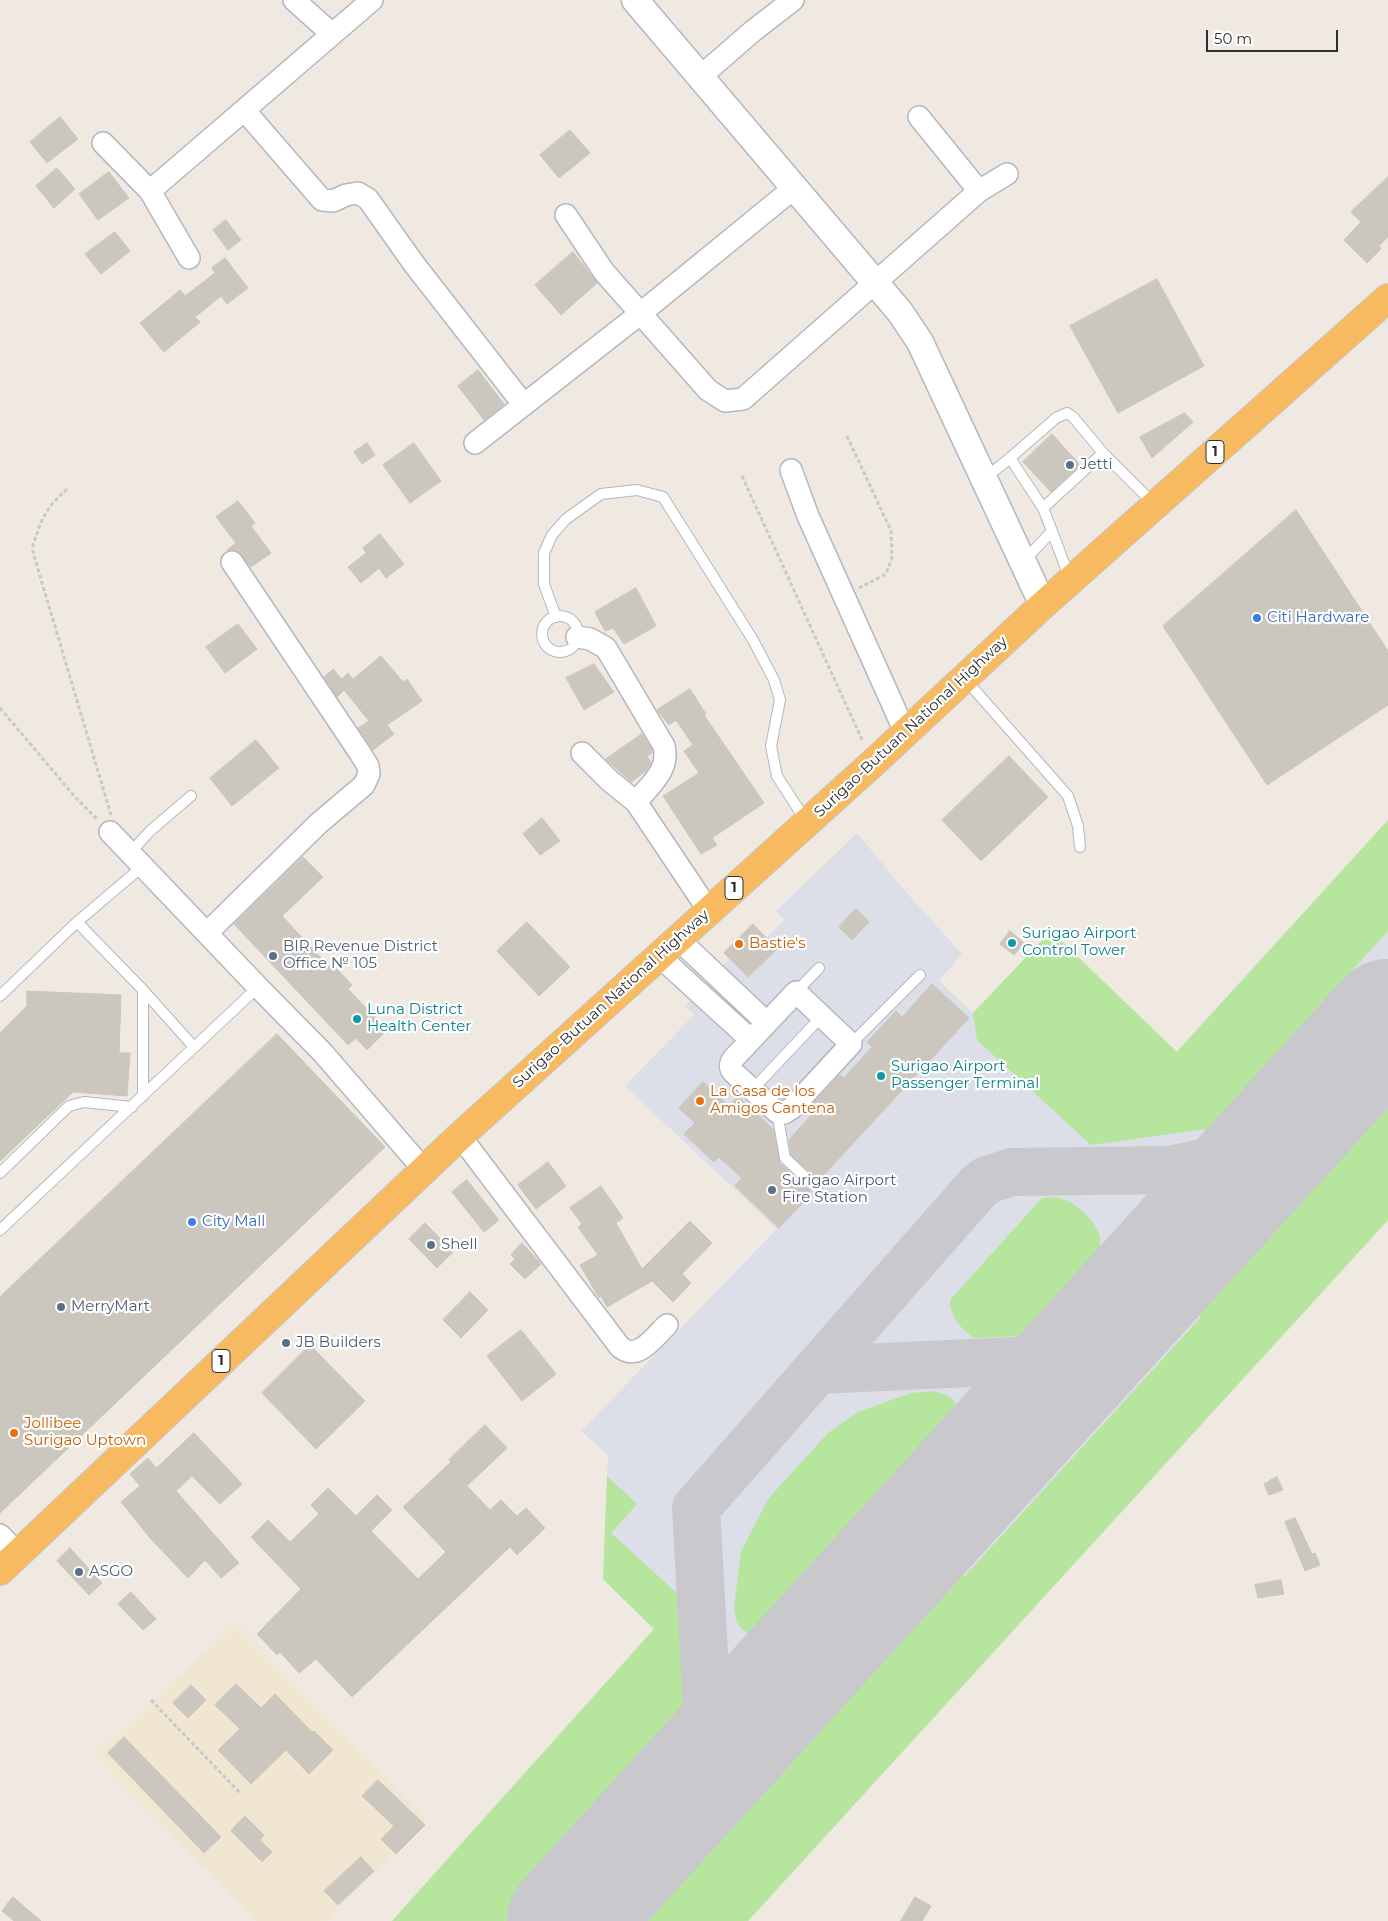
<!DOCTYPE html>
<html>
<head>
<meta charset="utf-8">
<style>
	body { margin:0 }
	#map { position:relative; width:1388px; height:1921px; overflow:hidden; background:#efe9e1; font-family:Montserrat,sans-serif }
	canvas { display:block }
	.scale { position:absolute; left:1206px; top:30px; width:132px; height:22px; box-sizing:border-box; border:2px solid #2e2e2e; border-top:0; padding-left:6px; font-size:15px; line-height:18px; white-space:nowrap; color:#2e2e2e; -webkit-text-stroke:4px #fff; paint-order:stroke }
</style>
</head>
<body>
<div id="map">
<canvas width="1388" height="1921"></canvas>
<div class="scale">50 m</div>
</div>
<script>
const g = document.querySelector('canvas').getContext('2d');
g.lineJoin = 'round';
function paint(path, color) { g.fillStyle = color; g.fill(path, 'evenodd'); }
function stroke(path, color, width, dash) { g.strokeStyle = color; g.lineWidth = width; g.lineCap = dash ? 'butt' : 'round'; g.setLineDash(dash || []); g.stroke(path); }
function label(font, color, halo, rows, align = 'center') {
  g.font = font + ' Montserrat,sans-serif'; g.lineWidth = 4.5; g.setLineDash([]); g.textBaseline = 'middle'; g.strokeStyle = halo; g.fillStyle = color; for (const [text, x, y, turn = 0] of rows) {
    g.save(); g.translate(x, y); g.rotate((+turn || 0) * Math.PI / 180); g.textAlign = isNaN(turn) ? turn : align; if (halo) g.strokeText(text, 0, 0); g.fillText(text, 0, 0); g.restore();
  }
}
paint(new Path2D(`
	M 236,1623 L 427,1820 L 326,1921 L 256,1921 L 95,1755 Z`), '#f0e6d1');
paint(new Path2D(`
	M 1388,820 L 1388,1220 L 748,1921 L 392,1921 L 654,1629 L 603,1579 L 608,1455 L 581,1431 L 777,1229 L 625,1086 L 694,1015 L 685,1006 L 730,958 L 748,977 L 777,949 L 766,938 L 785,920 L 776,911 L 857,833 L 905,891 L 962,954 L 939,981 L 973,1013 L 1051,931 L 1176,1052 Z`), '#dcdee8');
paint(new Path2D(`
	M 1388,820 L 1388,931 L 1265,1066 L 1278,1078 L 1256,1103 L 1244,1093 L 1213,1128 L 1091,1145 L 977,1040 L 973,1013 L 1051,931 L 1177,1052 Z
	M 1388,1107 L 1388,1220 L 748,1921 L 635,1921 L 955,1568 L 965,1576 L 1201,1317 L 1186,1303 L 1341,1133 L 1354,1144 Z
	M 1055,1197 C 1071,1199 1092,1216 1098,1232 C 1101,1237 1100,1246 1100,1252 L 1023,1336 L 974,1338 C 960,1327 951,1319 950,1300 L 1042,1198 Z
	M 933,1391 L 949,1396 L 959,1407 L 878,1496 L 887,1504 L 771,1632 L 761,1636 L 753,1636 L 743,1630 L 737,1623 L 734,1607 L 741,1552 L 768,1499 L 828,1433 L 858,1412 L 911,1393 Z
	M 607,1476 L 637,1504 L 611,1533 L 680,1596 L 686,1727 L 509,1921 L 392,1921 L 654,1629 L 603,1579 Z`), '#b6e59e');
stroke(new Path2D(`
	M 817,1370 L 1080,1358
	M 710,1764 L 696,1508 L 979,1186 L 987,1180 L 1012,1172 L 1167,1170 C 1208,1164 1246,1151 1283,1134`), '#c9c8cc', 48);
stroke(new Path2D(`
	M 567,1921 L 1388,1019`), '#c9c8cc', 120);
const building = new Path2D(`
	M 60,117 L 78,139 L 47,163 L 30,142 Z
	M 570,130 L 590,153 L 559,178 L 540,155 Z
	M 57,168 L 75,189 L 54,208 L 36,186 Z
	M 109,172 L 129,198 L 98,220 L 79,194 Z
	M 1388,177 L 1388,237 L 1379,246 L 1381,249 L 1367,263 L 1344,240 L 1361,222 L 1351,212 Z
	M 226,220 L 241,240 L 228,250 L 213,230 Z
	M 115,232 L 130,251 L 101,274 L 85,254 Z
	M 573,252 L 597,283 L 561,315 L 535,285 Z
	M 225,258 L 248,288 L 227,304 L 221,296 L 195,317 L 200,322 L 164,352 L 140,323 L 180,290 L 185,296 L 215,273 L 212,268 Z
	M 1157,279 L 1204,366 L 1118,413 L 1070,326 Z
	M 478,370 L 504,404 L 484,420 L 458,386 Z
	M 1185,413 L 1193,422 L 1152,458 L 1140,437 Z
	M 1052,434 L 1080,465 L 1051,492 L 1023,462 Z
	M 367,443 L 375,455 L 362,464 L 354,452 Z
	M 414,443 L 441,481 L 410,503 L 383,465 Z
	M 238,501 L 255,523 L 251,526 L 271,553 L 251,567 L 238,551 L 227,550 L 236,543 L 216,517 Z
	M 1296,510 L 1388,651 L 1388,705 L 1267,785 L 1163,626 Z
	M 380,534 L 404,564 L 386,578 L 379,568 L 361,583 L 348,567 L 366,553 L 363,548 Z
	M 636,588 L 656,626 L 624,644 L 613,628 L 605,631 L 595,612 Z
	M 238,624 L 257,649 L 225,673 L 206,647 Z
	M 381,656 L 403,682 L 407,679 L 422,701 L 387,725 L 394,734 L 373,750 L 358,728 L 369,721 L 344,690 L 337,697 L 324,677 L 333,669 L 342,679 L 348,673 L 353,679 Z
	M 594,664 L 614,692 L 584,710 L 566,678 Z
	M 690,689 L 706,714 L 704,715 L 764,803 L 712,838 L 717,845 L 701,854 L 663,796 L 699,773 L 684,751 L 693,745 L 676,720 L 669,725 L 657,710 Z
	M 642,734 L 652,750 L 652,753 L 647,756 L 651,763 L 646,771 L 631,782 L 606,759 Z
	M 256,740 L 279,768 L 232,806 L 210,778 Z
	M 1009,756 L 1048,797 L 981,861 L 942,820 Z
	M 542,818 L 560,841 L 540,855 L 523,834 Z
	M 303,857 L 323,877 L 282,916 L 334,972 L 337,969 L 352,985 L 348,989 L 387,1030 L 367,1050 L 356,1038 L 348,1045 L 234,924 Z
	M 856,909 L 869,922 L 852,940 L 839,927 Z
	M 527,922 L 570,967 L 539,996 L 497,951 Z
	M 753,924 L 777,949 L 748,977 L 724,953 Z
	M 1010,931 L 1024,943 L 1014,955 L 1000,944 Z
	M 932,984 L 969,1018 L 819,1180 L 791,1155 L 789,1140 L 816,1110 L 812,1105 L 840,1075 L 844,1078 L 872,1047 L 867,1042 L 896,1011 L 902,1017 Z
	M 27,991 L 121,995 L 119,1053 L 130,1053 L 127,1096 L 73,1092 L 0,1161 L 0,1033 L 27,1006 Z
	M 277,1034 L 385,1147 L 0,1513 L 0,1297 Z
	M 703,1082 L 729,1106 L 738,1096 L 773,1129 L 780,1163 L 810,1191 L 808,1193 L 810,1195 L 779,1228 L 735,1186 L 742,1178 L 719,1157 L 714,1162 L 684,1134 L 695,1123 L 679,1108 Z
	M 548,1162 L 566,1186 L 536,1209 L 518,1185 Z
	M 467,1180 L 499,1220 L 484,1232 L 452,1192 Z
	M 601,1186 L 623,1218 L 616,1223 L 642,1269 L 690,1221 L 712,1243 L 682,1274 L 691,1283 L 673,1302 L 652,1281 L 607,1307 L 601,1296 L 599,1298 L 580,1265 L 598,1255 L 578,1227 L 582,1224 L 570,1208 Z
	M 425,1223 L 453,1252 L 437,1268 L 409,1239 Z
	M 522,1243 L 541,1264 L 525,1279 L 510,1264 L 515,1259 L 511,1255 Z
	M 470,1292 L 488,1310 L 461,1338 L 443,1320 Z
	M 521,1330 L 556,1374 L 522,1401 L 487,1356 Z
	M 310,1345 L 365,1401 L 316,1449 L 262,1393 Z
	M 485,1425 L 507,1448 L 467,1486 L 490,1510 L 501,1500 L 517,1516 L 526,1508 L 545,1528 L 517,1555 L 510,1547 L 352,1697 L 316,1659 L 299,1673 L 280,1652 L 277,1655 L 257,1634 L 301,1589 L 251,1537 L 268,1520 L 290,1542 L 319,1514 L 311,1505 L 328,1488 L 356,1516 L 377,1495 L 392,1510 L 371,1531 L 418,1579 L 446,1552 L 403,1507 L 451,1462 L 449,1460 Z
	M 194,1433 L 242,1484 L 220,1504 L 192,1476 L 176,1491 L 239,1563 L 221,1578 L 205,1560 L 188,1578 L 150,1538 L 121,1502 L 140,1486 L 130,1474 L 148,1458 L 156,1468 Z
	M 1277,1477 L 1283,1490 L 1269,1495 L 1264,1484 Z
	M 1295,1518 L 1312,1554 L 1315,1553 L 1320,1565 L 1305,1571 L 1285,1522 Z
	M 70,1548 L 102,1583 L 89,1595 L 57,1561 Z
	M 1281,1580 L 1284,1594 L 1258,1598 L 1255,1585 Z
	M 131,1592 L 156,1619 L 143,1630 L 118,1604 Z
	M 236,1684 L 261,1708 L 275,1694 L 312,1732 L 314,1731 L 333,1750 L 309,1774 L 286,1750 L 251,1784 L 218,1750 L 240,1729 L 215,1705 Z
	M 191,1685 L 206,1700 L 188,1718 L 173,1703 Z
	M 124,1737 L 221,1837 L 204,1853 L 108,1753 Z
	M 378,1780 L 425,1825 L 396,1854 L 381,1839 L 394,1826 L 362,1796 Z
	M 245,1816 L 264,1835 L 260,1840 L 272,1852 L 262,1862 L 231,1831 Z
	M 361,1857 L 374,1871 L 338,1905 L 324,1891 Z
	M 13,1897 L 41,1921 L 14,1921 L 2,1911 Z
	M 915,1897 L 931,1906 L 922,1921 L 901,1921 Z`);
paint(building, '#cbc7bf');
stroke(building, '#cbc5ba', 1);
const service = new Path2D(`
	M 1010,458 L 1056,418 L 1067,413 L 1073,417 L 1103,453
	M 984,479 L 1010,458 L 1043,508 L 1052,531 L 1024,561
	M 1043,508 L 1103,453 L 1155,505
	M 1052,531 L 1070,579
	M542 634a18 18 0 1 1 36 0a18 18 0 1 1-36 0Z
	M 556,617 L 544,584 L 544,553 L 552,535 L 566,519 L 601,494 L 637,490 L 663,497 L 753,640 L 774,680 L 780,700 L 771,746 L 777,776 L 806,821
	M 965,679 L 1068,796 L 1078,826 L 1080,847
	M 130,853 L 150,831 L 191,796
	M 77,922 L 143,990 L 194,1047
	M 143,990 L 143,1096
	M 796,992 L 819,968
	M 0,996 L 77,922 L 143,866
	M 851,1044 L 920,975
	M 752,1090 L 822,1016
	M 777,1112 L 785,1158 L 817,1188
	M 0,1173 L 69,1106 L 84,1102 L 132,1107
	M 0,1230 L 258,987`);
const minor = new Path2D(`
	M 294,0 L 332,34
	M 701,76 L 753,31 L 793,0
	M 245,111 L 322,200 L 333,201 L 346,195 L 358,193 L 368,199 L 414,264 L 524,405
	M 919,117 L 979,191
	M 103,143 L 150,191 L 189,258
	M 150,191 L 372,0
	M 566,215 L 604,272 L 708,390 L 725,401 L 743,399 L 979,191 L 1007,174
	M 475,443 L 641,313 L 794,188
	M 791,470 L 808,516 L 905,732
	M 577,637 L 590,639 L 606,648 L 664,746 C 670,770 650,785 636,802
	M 582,753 L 610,781 L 636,802 L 709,911
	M 110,832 L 258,987 L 323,1053 L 424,1170
	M 207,933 L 319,823 L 364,785 L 369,774 L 368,766 L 360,753 L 232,562
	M 678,939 L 767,1023
	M 659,956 L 751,1040
	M 796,992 L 851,1044 L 792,1108 L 784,1113 L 777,1112 L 733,1072 C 729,1067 730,1064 733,1059 Z
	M 460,1136 L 620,1347 C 638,1362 654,1337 667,1325
	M 0,1535 L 18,1554`);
const tertiary = new Path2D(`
	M 635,0 L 900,312 L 920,342 L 1043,605`);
const trunk = new Path2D(`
	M 0,1571 L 460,1136 L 873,763 L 1043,605 L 1388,298`);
stroke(service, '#b4b7c1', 12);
stroke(minor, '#b4b7c1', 24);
stroke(tertiary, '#b4b7c1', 29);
stroke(trunk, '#c9c9c9', 30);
stroke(new Path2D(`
	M 847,436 L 891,531 L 892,558 L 886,574 L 859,588
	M 742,476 L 863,742
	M 67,489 C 44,510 41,520 32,549 L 111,815
	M 0,708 L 76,798 L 97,819
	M 151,1700 L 241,1794`), '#c9c9c9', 3, [4, 2.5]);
stroke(service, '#fff', 10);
stroke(minor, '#fff', 21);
stroke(tertiary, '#fff', 26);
stroke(trunk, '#f8ba60', 28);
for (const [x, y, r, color] of [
	[1070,465,5,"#5c6f8a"],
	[1257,618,5,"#3f7fe0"],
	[1012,943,5,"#0f9aa8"],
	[739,944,5,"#e8710a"],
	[273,956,5,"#5c6f8a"],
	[357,1019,5,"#0f9aa8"],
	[881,1076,5,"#0f9aa8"],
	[700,1101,5,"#e8710a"],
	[772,1190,5,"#5c6f8a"],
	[192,1222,5,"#3f7fe0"],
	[431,1245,5,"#5c6f8a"],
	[61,1307,5,"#5c6f8a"],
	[286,1343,5,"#5c6f8a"],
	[14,1433,5,"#e8710a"],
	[79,1572,5,"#5c6f8a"]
]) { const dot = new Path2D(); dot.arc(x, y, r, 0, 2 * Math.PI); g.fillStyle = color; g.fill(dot); stroke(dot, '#fff', 2); }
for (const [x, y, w] of [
	[1215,452,18],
	[734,888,18],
	[221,1361,18]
]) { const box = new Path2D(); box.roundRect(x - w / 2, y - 11.5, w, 23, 4); g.fillStyle = '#fff'; g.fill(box); stroke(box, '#2e2e2e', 1); }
label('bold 14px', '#2e2e2e', null, [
	["1",1215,452],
	["1",734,888],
	["1",221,1361]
]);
label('15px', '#4e5e75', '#fff', [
	["Jetti",1080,465],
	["BIR Revenue District",283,947],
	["Office № 105",283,964],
	["Surigao Airport",782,1181],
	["Fire Station",782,1198],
	["Shell",441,1245],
	["MerryMart",71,1307],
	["JB Builders",296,1343],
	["ASGO",89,1572]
], 'left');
label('15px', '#366cbe', '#fff', [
	["Citi Hardware",1267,618],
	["City Mall",202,1222]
], 'left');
label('15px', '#2e2e2e', '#fff', [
	["Surigao-Butuan National Highway",911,727,-43],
	["Surigao-Butuan National Highway",611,999,-42]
]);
label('15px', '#0d838f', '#fff', [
	["Surigao Airport",1022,934],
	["Control Tower",1022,951],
	["Luna District",367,1010],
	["Health Center",367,1027],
	["Surigao Airport",891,1067],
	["Passenger Terminal",891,1084]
], 'left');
label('15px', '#c56008', '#fff', [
	["Bastie's",749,944],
	["La Casa de los",710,1092],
	["Amigos Cantena",710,1109],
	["Jollibee",24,1424],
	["Surigao Uptown",24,1441]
], 'left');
</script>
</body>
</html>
